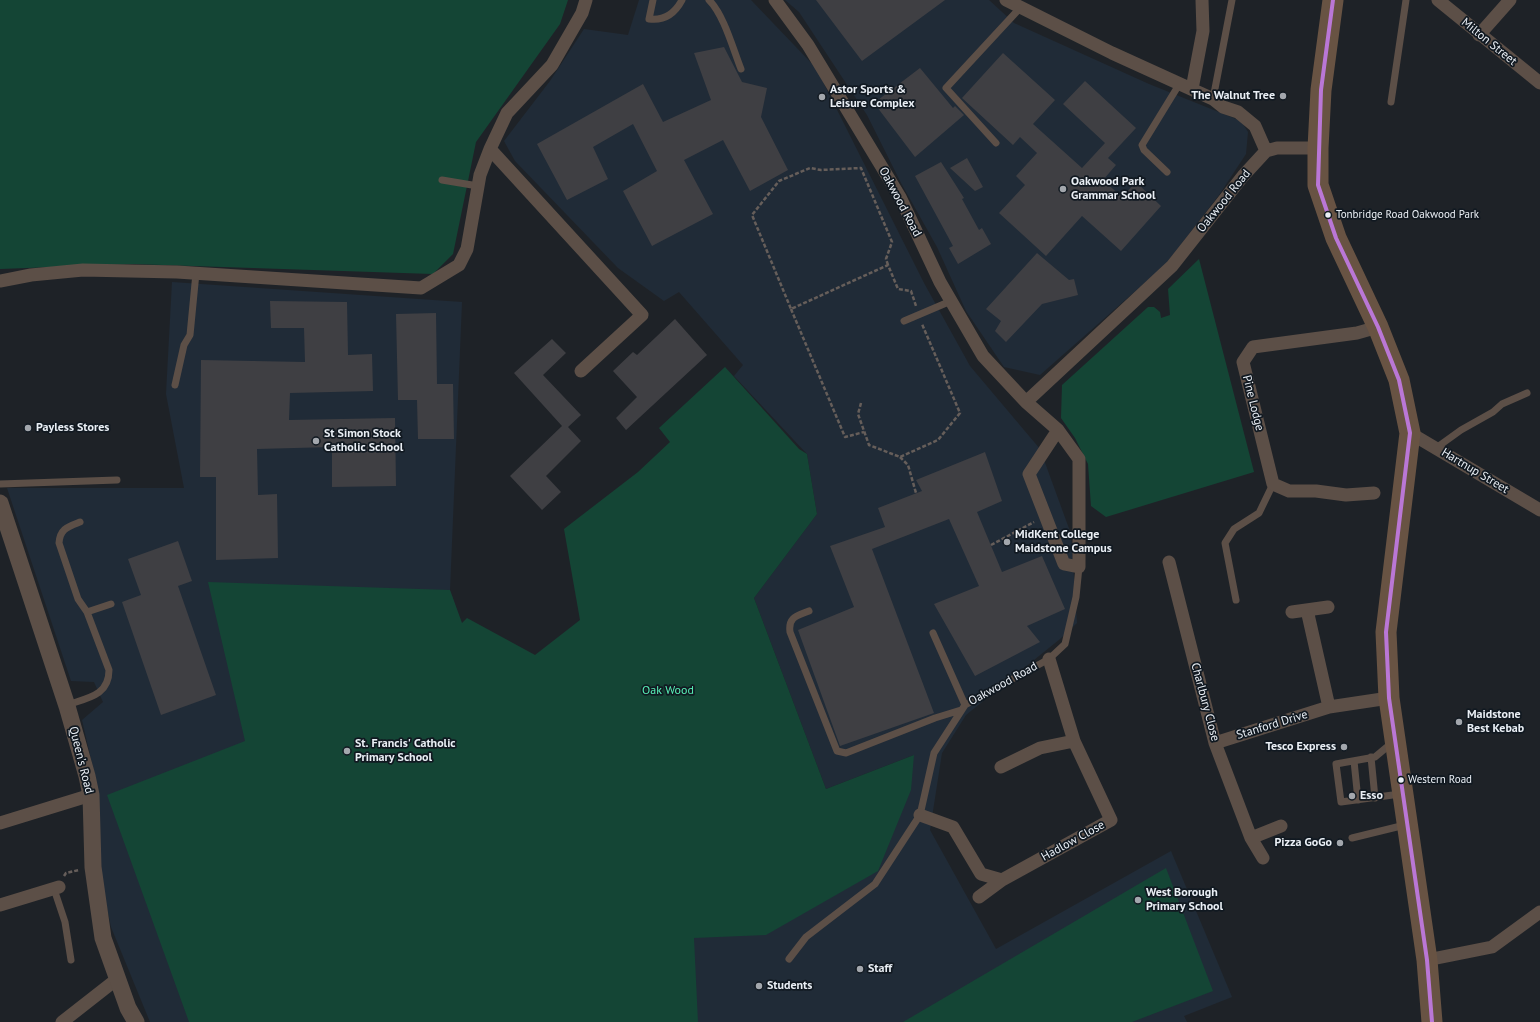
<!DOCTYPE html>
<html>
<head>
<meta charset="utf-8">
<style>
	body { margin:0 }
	canvas { display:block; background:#1e2227 }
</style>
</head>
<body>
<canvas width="1540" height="1022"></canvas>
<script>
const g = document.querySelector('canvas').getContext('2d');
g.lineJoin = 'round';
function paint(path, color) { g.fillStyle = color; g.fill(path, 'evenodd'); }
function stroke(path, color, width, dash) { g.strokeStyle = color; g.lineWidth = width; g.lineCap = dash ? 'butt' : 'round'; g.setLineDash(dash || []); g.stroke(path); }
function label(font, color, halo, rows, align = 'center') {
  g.font = font + ' "PT Sans",sans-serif'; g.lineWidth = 3.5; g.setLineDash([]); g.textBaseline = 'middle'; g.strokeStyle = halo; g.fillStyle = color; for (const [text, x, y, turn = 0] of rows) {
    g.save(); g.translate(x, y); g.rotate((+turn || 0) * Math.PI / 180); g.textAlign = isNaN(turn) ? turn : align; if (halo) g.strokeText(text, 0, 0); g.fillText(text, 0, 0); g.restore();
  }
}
paint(new Path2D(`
	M 639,0 L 751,0 L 816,68 L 924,283 L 970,366 L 1040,449 L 1071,534 L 1077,623 L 1060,639 L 966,715 L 942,753 L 930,830 L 996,949 L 1171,851 L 1232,997 L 1184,1016 L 1187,1022 L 150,1022 L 111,927 L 99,870 L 96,781 L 82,720 L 103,702 L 94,682 L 71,681 L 7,488 L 184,488 L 166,394 L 172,282 L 462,302 L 450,590 L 466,636 L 693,918 L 914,755 L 826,789 L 754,598 L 817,514 L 807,454 L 734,376 L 743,365 L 679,292 L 664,301 L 618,268 L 515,161 L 504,141 L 550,81 L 584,29 L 628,35 Z
	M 785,0 L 989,0 L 1014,23 L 1149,84 L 1241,121 L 1248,132 L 1246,154 L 1219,195 L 1165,265 L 1040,375 L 1004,367 L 966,311 L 937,247 L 901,183 L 867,115 L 799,12 Z`), '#202b37');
paint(new Path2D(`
	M 0,0 L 568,0 L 560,24 L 476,142 L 453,254 L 433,274 L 133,264 L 0,269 Z
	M 1199,259 L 1254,472 L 1106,517 L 1091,506 L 1088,464 L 1075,438 L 1061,418 L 1062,385 L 1148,307 L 1154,307 L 1160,312 L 1161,318 L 1170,315 L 1168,289 Z
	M 725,367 L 799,449 L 807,454 L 817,514 L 754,598 L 826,789 L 914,755 L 911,790 L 878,871 L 766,935 L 694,938 L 698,1022 L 189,1022 L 107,795 L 245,741 L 208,582 L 450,590 L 462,623 L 467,618 L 535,655 L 580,620 L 564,529 L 638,472 L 670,442 L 659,428 Z
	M 1166,868 L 1213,991 L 1132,1022 L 903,1022 Z`), '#144535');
paint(new Path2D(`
	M 816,0 L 945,0 L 862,61 Z
	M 724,47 L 742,82 L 767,88 L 761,117 L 788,170 L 750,191 L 723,140 L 684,160 L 713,214 L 652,246 L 623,191 L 657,171 L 633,124 L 593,147 L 608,179 L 567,200 L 537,144 L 643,84 L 663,122 L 711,100 L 694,53 Z
	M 1003,53 L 1055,100 L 1033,124 L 1082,168 L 1105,143 L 1063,104 L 1085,81 L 1136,128 L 1108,158 L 1116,165 L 1103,180 L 1122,197 L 1136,182 L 1161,206 L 1121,251 L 1082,216 L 1046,256 L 999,213 L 1025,185 L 1016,176 L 1037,153 L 1020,137 L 1013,145 L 962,98 Z
	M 920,68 L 953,108 L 955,106 L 964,115 L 915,157 L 874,103 Z
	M 967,158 L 983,187 L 975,191 L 950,168 Z
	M 941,162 L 964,198 L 962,199 L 979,230 L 982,228 L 991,244 L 958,264 L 949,248 L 953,246 L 915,176 Z
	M 1037,253 L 1069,280 L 1074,279 L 1078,295 L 1042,304 L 1006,342 L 995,331 L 1001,321 L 986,309 Z
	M 270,301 L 347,302 L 348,355 L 372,354 L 373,391 L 290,393 L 289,420 L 395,418 L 396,486 L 332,487 L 332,447 L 257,449 L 258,495 L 277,494 L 278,558 L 216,560 L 216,477 L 200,477 L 201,360 L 305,362 L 304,328 L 271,328 Z
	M 436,313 L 437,384 L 453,384 L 454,439 L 418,439 L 417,400 L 398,400 L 396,314 Z
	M 675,319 L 707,355 L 626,430 L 616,418 L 637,397 L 613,371 L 633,352 L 637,355 Z
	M 552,339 L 566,353 L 543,375 L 581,415 L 568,427 L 581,441 L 546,476 L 561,492 L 542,510 L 510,476 L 562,426 L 514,373 Z
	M 985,452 L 1002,501 L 977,512 L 1002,572 L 1042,556 L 1065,609 L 1027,626 L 1040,642 L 975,676 L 934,604 L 979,586 L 949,519 L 872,549 L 934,713 L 840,746 L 798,630 L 854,607 L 830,546 L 885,527 L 878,508 L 922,491 L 916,480 Z
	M 178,541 L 192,581 L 178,586 L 216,695 L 161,715 L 122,602 L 141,595 L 128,559 Z`), '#3f3f43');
stroke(new Path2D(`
	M 888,265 L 886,259 L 892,242 L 861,168 L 821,170 L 810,168 L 779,181 L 752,215 L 791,309 L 888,265 L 898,289 L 911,291 L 916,306
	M 791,309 L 845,437 L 864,432
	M 861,403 L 858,414 L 869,445 L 900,457 L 938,440 L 960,413 L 922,324
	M 900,457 L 908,465 L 916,493
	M 991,545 L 1034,522
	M 64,876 L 66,873 L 79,870`), '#665e5a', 2.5, [4, 2]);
stroke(new Path2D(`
	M 653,0 L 649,19 C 664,21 675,13 682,0
	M 709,0 C 724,15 733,49 741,69
	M 1213,99 L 1232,0
	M 1391,102 L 1406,0
	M 996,143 L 946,88 L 1020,8
	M 1167,172 L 1144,150 L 1142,145 L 1180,83
	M 442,180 L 478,186
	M 904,321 L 951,301
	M 175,385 L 184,345 L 190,335 L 196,273
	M 1436,448 L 1461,430 L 1493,412 L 1502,404 L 1527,393
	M 0,484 L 117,480
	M 80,522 C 67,527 60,529 59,543 L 78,599 L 87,612 L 111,604
	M 1236,600 L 1225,543 L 1234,529 L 1259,513 L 1273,484
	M 809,611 C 797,616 788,617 790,632 L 837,751 L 846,753 L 935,718 L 961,710
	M 933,633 L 965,705
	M 67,705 C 87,698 109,696 109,670 L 87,612
	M 1393,742 L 1375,757 L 1336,764 L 1341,802 L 1400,794
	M 1371,757 L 1375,798
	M 1354,761 L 1358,800
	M 1352,838 L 1405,825
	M 54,889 L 65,922 L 71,960
	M 789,959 L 806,937 L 875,884 L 920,815 L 934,753 L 965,705 L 1049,659 L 1065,644 L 1076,597 L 1079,567`), '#5c4f47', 7);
stroke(new Path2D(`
	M 775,0 L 808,45 L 900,197 L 940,282 L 983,356 L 1026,402 L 1058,430 L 1079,459 L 1079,567 L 1064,564 L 1029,474 L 1058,430
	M 1006,0 L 1112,53 L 1213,99 L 1223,107 L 1238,112 L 1255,126 L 1266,151
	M 1438,0 L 1540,83
	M 1479,35 L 1510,0
	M 1192,89 L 1203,31 L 1202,0
	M 490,149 L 642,315 L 581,371
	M 0,281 L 31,275 L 83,270 L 177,272 L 421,288 L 459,265 L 467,249 L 480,175 L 490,149 L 507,113 L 552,65 L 582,13 L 586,0
	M 1026,402 L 1172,266 L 1243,176 L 1266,151 L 1277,148 L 1318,148
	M 1410,433 L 1540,510
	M 1374,493 L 1346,495 L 1316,491 L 1289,491 L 1273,484 L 1243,362 L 1253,347 L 1357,333 L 1378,327
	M 1169,562 L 1215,743 L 1251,838 L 1263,858
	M 1307,610 L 1329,707
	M 1292,612 L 1328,607
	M 1215,743 L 1329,707 L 1389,698
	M 1001,767 L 1040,748 L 1074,741
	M 920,815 L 953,827 L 981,874 L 1002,880 L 1111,820 L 1074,741 L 1049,659
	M 0,823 L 91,795
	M 1251,838 L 1281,826
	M 979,897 L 1002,880
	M 0,905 L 59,887
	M 1427,960 L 1492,947 L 1540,912
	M 62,1022 L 117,979`), '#5c4f47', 13);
stroke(new Path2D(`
	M 0,503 L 67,706 L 87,776 L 91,795 L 93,867 L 103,938 L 128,1008 L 136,1022`), '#5c4f47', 17);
stroke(new Path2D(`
	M 1333,0 L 1321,90 L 1318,148 L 1318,185 L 1336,238 L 1378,327 L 1399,380 L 1410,433 L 1386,632 L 1389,698 L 1427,960 L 1432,1022`), '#685343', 21);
stroke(new Path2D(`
	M 1333,0 L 1321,90 L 1318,185 L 1336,238 L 1378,327 L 1399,380 L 1410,433 L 1386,632 L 1389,698 L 1427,960 L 1432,1022`), '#ba77d6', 4);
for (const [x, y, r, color] of [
	[1283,96,4,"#a3a7ad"],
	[822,97,4,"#a3a7ad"],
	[1063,189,4,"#a3a7ad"],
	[1328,215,3.5,"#eaeff5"],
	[28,428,4,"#a3a7ad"],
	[316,441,4,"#a3a7ad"],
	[1007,542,4,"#a3a7ad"],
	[1459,722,4,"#a3a7ad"],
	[1344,747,4,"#a3a7ad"],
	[347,751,4,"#a3a7ad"],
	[1401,780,3.5,"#eaeff5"],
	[1352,796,4,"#a3a7ad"],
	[1340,843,4,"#a3a7ad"],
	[1138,900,4,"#a3a7ad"],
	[860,969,4,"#a3a7ad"],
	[759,986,4,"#a3a7ad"]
]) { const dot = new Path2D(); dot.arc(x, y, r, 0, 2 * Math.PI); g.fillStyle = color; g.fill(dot); stroke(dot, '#111921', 1.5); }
label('11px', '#eaeff5', '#111921', [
	["Tonbridge Road Oakwood Park",1336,215],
	["Western Road",1408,780]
], 'left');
label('12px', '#eaeff5', '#111921', [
	["Milton Street",1489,42,39],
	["Oakwood Road",1224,201,-51],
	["Oakwood Road",900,202,62],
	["Pine Lodge",1253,403,76],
	["Hartnup Street",1475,471,31],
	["Oakwood Road",1003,684,-29],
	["Charlbury Close",1205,702,75],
	["Stanford Drive",1272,725,-17],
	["Queen's Road",81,760,76],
	["Hadlow Close",1073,841,-29]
]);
label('bold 12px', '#eaeff5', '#111921', [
	["Astor Sports &",830,90],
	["Leisure Complex",830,104],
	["The Walnut Tree",1275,96,"right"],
	["Oakwood Park",1071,182],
	["Grammar School",1071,196],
	["Payless Stores",36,428],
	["St Simon Stock",324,434],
	["Catholic School",324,448],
	["MidKent College",1015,535],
	["Maidstone Campus",1015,549],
	["Maidstone",1467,715],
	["Best Kebab",1467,729],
	["St. Francis' Catholic",355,744],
	["Primary School",355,758],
	["Tesco Express",1336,747,"right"],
	["Esso",1360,796],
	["Pizza GoGo",1332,843,"right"],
	["West Borough",1146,893],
	["Primary School",1146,907],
	["Staff",868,969],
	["Students",767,986]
], 'left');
label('12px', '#58f1b7', '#111921', [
	["Oak Wood",668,691]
]);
</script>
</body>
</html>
